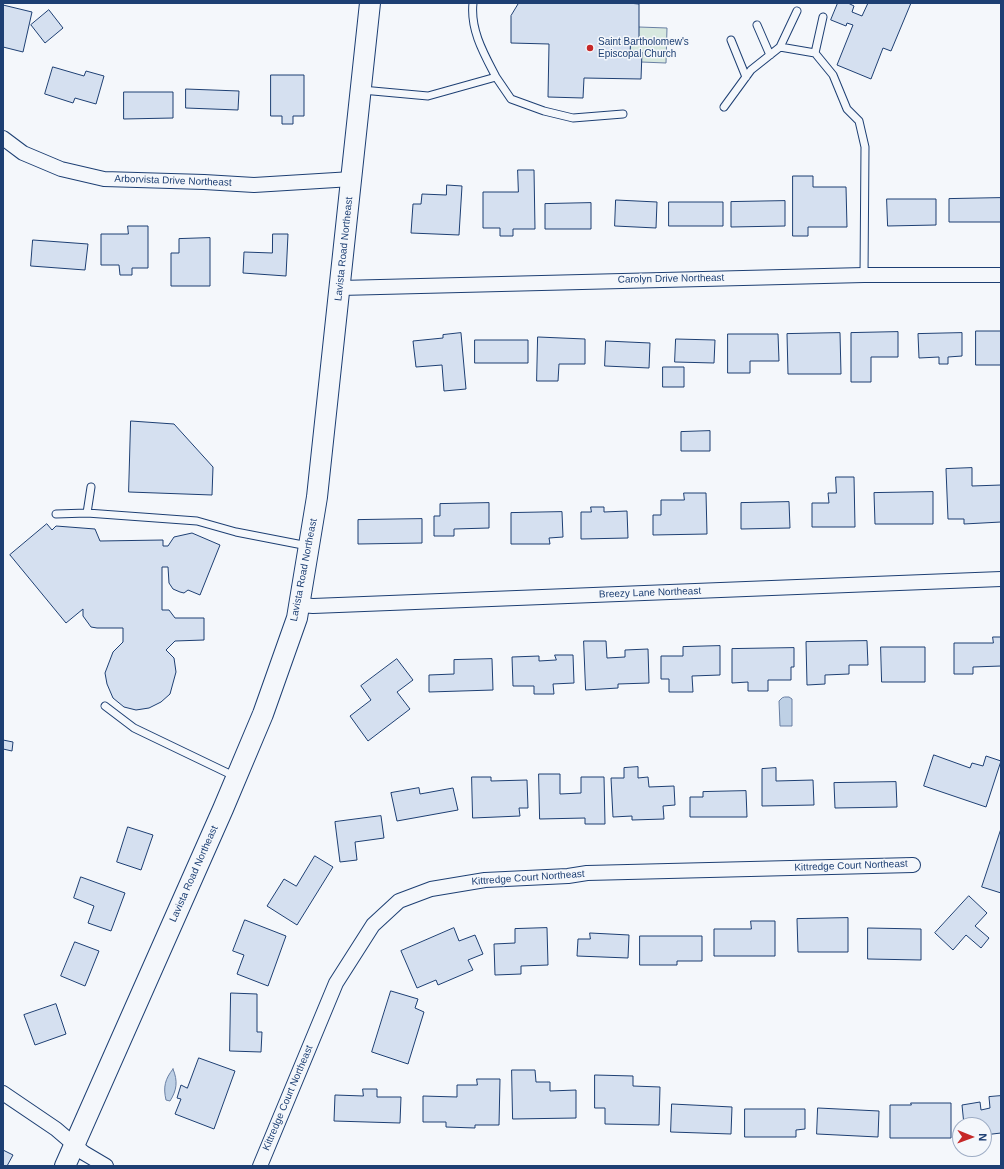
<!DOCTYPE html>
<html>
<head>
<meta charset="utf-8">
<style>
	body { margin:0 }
	#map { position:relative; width:1004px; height:1169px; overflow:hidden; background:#f4f7fb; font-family:Helvetica,sans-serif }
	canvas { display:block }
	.frame { position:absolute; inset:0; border:4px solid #1d3f73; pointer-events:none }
	.north { position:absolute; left:952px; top:1117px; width:40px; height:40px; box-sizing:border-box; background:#f4f7fb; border:1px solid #9eadc5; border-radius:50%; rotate:91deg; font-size:11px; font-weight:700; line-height:16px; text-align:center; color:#1d3f73 }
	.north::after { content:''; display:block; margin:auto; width:14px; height:18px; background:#c62828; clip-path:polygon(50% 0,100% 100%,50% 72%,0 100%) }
</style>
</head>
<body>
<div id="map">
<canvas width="1004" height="1169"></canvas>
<div class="frame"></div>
<div class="north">N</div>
</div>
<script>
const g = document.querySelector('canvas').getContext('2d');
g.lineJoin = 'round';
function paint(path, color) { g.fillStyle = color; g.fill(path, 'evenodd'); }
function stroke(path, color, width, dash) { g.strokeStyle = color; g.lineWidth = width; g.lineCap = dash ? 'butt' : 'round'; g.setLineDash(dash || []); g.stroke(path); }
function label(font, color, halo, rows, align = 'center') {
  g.font = font + ' Helvetica,sans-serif'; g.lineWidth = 3; g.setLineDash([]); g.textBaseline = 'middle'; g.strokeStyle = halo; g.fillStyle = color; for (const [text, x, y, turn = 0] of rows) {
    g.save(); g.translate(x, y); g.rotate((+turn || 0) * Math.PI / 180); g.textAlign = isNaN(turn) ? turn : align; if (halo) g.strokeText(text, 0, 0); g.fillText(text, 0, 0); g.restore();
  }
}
const green = new Path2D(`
	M 639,27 L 667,28 L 666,63 L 641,62 L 642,52 L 630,51 L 631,40 L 638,41 Z`);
paint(green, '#d7e8df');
stroke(green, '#687fa3', 1);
const water = new Path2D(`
	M 785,697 L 789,697 L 792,699 L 792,726 L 780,726 L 779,701 L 782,698 Z
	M 173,1069 C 178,1081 177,1090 170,1101 L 166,1100 C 163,1087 165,1079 173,1069 Z`);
paint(water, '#bed0e5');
stroke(water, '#687fa3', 1);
const building = new Path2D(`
	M 519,3 L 628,3 L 639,4 L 639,41 L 631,40 L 630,51 L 642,52 L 641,79 L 584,78 L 583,98 L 548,97 L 549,44 L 511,43 L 511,16 Z
	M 838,3 L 848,3 L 854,6 L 852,12 L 862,16 L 868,3 L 911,3 L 891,51 L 883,48 L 871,79 L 837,65 L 853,25 L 847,23 L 846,26 L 831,20 Z
	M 3,5 L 32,12 L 23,52 L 3,47 Z
	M 49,10 L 63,28 L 45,43 L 31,25 Z
	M 53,67 L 84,76 L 86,71 L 104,76 L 96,104 L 75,98 L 73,103 L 45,94 Z
	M 271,75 L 304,75 L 304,116 L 293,116 L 293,124 L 282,124 L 282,116 L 271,116 Z
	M 186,89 L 239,91 L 238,110 L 186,108 Z
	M 124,92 L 173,92 L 173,118 L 124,119 Z
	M 518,170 L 534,170 L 535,229 L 513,229 L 513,236 L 500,236 L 500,228 L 483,228 L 483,192 L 518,192 Z
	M 793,176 L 813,176 L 813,187 L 846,187 L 847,227 L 808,227 L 808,236 L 793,236 Z
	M 447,185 L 462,186 L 459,235 L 411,233 L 413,204 L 421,204 L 422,194 L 446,195 Z
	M 1001,198 L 1001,222 L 949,222 L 949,199 Z
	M 887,199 L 936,199 L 936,225 L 888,226 Z
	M 616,200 L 657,202 L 656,228 L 615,226 Z
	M 785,201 L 785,226 L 731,227 L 731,202 Z
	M 669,202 L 723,202 L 723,226 L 669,226 Z
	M 591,203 L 591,229 L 545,229 L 545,204 Z
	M 128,226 L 148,226 L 148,268 L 132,268 L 132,275 L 120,275 L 119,265 L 101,265 L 101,234 L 128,234 Z
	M 273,234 L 288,234 L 286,276 L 243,273 L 244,252 L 272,253 Z
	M 210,238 L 210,286 L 171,286 L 171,253 L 179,253 L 179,239 Z
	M 33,240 L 88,244 L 85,270 L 31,266 Z
	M 976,331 L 1001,331 L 1001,365 L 976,365 Z
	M 898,332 L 898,357 L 871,357 L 871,382 L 851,382 L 851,333 Z
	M 461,333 L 466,389 L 444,391 L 442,365 L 416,367 L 413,341 L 443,338 L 443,335 Z
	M 840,333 L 841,374 L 788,374 L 787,334 Z
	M 962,333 L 962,356 L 948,357 L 948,364 L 939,364 L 939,357 L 919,358 L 918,334 Z
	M 728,334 L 778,334 L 779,361 L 750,361 L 750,373 L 728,373 Z
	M 538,337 L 585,339 L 585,364 L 559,364 L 558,381 L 537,381 Z
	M 676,339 L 715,340 L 714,363 L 675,362 Z
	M 475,340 L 528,340 L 528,363 L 475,363 Z
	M 606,341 L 650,343 L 649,368 L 605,366 Z
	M 663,367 L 684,367 L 684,387 L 663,387 Z
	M 131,421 L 174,424 L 213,467 L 212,495 L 129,492 Z
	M 710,431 L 710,451 L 681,451 L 681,432 Z
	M 972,468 L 972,486 L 1001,485 L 1001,522 L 964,524 L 964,519 L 948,519 L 946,469 Z
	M 836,477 L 854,477 L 855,527 L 812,527 L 812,503 L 829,503 L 828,493 L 836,493 Z
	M 933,492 L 933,524 L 875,524 L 874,493 Z
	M 684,493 L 706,493 L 707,534 L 653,535 L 653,515 L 661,515 L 661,500 L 684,500 Z
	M 789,502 L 790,528 L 741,529 L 741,503 Z
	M 489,503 L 489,528 L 454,529 L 454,536 L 434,536 L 434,516 L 440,516 L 440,504 Z
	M 591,507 L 604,507 L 604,512 L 627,511 L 628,538 L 581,539 L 581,512 L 591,512 Z
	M 562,512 L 563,537 L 549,538 L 550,544 L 511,544 L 511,513 Z
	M 422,519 L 422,543 L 358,544 L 358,520 Z
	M 47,524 L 52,530 L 56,526 L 95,529 L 100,541 L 163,540 L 163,546 L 168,546 L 174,537 L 192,533 L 220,545 L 200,595 L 188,590 L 184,593 L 180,592 L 173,589 L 169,583 L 168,567 L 162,567 L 162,610 L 169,610 L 175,618 L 204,618 L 204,640 L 175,641 L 166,650 L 174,658 L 176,672 L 170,694 L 161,702 L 149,708 L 136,710 L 124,707 L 113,698 L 107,684 L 105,673 L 113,652 L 123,642 L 123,628 L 97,628 L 91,627 L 83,616 L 83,609 L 66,623 L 10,555 Z
	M 993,637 L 1001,637 L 1001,666 L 973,667 L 973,674 L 954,674 L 954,643 L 993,643 Z
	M 584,641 L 606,641 L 607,658 L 625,657 L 625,650 L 648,649 L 649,683 L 618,684 L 618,688 L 586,690 Z
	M 867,641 L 868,665 L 849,665 L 849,674 L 825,675 L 825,684 L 807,685 L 806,642 Z
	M 720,646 L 720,675 L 692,676 L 693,692 L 669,692 L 669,679 L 661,679 L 661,656 L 683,656 L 683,647 Z
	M 881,647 L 925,647 L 925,682 L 882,682 Z
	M 794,648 L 794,667 L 791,667 L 791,680 L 768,680 L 768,691 L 748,691 L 748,682 L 732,683 L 732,649 Z
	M 555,655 L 573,655 L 574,683 L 553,684 L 554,694 L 534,694 L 534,686 L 513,686 L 512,657 L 539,656 L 539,661 L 556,660 Z
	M 397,659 L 413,680 L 397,692 L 410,709 L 368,741 L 350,716 L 371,700 L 361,686 Z
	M 492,659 L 493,690 L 429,692 L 429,675 L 454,674 L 454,660 Z
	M 3,740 L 13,742 L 12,751 L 3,749 Z
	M 934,755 L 970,768 L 972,763 L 983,766 L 986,756 L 1001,761 L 986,807 L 924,786 Z
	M 638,767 L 638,778 L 648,777 L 649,787 L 674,786 L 675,805 L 663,806 L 664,819 L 632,820 L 632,816 L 613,817 L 611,778 L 624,778 L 624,768 Z
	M 776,768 L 776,781 L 813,780 L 814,805 L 762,806 L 762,769 Z
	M 539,774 L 560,774 L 560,794 L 581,793 L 581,777 L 604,777 L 605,824 L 585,824 L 585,818 L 540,819 Z
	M 472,777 L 491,777 L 491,781 L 527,780 L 528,808 L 519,808 L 520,816 L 473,818 Z
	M 896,782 L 897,807 L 835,808 L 834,783 Z
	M 419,788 L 420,794 L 453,788 L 458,810 L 397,821 L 391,793 Z
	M 746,791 L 747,817 L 690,817 L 690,797 L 703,797 L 703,792 Z
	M 381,816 L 384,838 L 355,842 L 357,860 L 340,862 L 335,822 Z
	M 128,827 L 153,835 L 141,870 L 117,862 Z
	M 1001,829 L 1001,893 L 982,887 Z
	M 315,856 L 333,867 L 297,925 L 267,906 L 284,879 L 296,886 Z
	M 81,877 L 125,893 L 111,931 L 88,923 L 94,906 L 74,898 Z
	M 969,896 L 987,913 L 975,926 L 989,938 L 981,948 L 966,935 L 953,950 L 935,933 Z
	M 848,918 L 848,952 L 798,952 L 797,919 Z
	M 245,920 L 286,936 L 268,986 L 237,974 L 244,955 L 233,951 Z
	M 751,921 L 775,921 L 775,956 L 714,956 L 714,929 L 751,929 Z
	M 454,928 L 459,941 L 475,935 L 483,954 L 468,960 L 473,970 L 438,985 L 436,980 L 417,988 L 401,951 Z
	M 547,928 L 548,965 L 521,966 L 521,974 L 495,975 L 494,944 L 515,943 L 515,929 Z
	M 868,928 L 921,929 L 921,960 L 868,959 Z
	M 590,933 L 629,935 L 628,958 L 577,956 L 578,939 L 590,939 Z
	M 640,936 L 702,936 L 702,961 L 677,961 L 677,965 L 640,965 Z
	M 75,942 L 99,951 L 85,986 L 61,976 Z
	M 391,991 L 418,999 L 415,1008 L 424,1012 L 408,1064 L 372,1052 Z
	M 231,993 L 257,994 L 257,1032 L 262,1032 L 261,1052 L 230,1051 Z
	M 56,1004 L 66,1034 L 35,1045 L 24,1015 Z
	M 199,1058 L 235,1071 L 214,1129 L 175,1114 L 181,1099 L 177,1098 L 181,1085 L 187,1088 Z
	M 512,1070 L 535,1070 L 536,1082 L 550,1082 L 550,1091 L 576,1090 L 576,1118 L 513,1119 Z
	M 595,1075 L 633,1076 L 633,1086 L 660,1087 L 659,1125 L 605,1124 L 605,1108 L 595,1108 Z
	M 477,1079 L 500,1079 L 499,1125 L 475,1125 L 475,1128 L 446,1127 L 446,1122 L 423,1122 L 423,1096 L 457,1097 L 457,1085 L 477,1085 Z
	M 363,1089 L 377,1089 L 377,1097 L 401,1097 L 400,1123 L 334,1121 L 335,1095 L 363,1096 Z
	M 1001,1096 L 1001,1133 L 984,1135 L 984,1125 L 964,1125 L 962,1105 L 980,1102 L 981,1110 L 990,1108 L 989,1097 Z
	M 911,1103 L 951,1103 L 951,1138 L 890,1138 L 890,1105 L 911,1105 Z
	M 672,1104 L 732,1107 L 731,1134 L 671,1132 Z
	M 818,1108 L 879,1111 L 878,1137 L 817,1134 Z
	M 745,1109 L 805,1109 L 805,1129 L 796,1130 L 796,1137 L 745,1137 Z
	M 3,1150 L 13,1155 L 7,1166 L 3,1166 Z`);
paint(building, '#d5e0f0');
stroke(building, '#1d3f73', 1);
const service = new Path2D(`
	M 473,3 C 470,30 484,54 496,77
	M 757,25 L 770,55
	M 731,40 L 746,77
	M 780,47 L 797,11
	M 815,53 L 823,17
	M 362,90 L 428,96 L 496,77 L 511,99 L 544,111 L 573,118 L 623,114
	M 724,107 L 751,70 L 780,47 L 815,53 L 833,75 L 847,109 L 859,121 L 865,147 L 864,275
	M 87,513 L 91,487
	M 56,514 L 87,513 L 197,521 L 236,532 L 308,546
	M 105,706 L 134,728 L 236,777`);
const minor = new Path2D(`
	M 3,138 L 23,153 L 61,169 L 104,179 L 204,182 L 254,185 L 352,179
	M 340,288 L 864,275 L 1001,275
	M 300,605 L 313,606 L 1001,579
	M 3,1093 L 56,1129 L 84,1153 L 106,1166
	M 260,1166 L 336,983 L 373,925 L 399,901 L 431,889 L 485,880 L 568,876 L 587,873 L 913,865`);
const secondary = new Path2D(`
	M 65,1166 L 223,809 L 263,714 L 297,618 L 317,497 L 370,3`);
stroke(service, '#1d3f73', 9);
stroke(minor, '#1d3f73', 16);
stroke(secondary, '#1d3f73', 22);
stroke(service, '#f4f7fb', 7);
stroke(minor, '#f4f7fb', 14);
stroke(secondary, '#f4f7fb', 20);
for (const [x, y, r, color] of [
	[590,48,4,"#c62828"]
]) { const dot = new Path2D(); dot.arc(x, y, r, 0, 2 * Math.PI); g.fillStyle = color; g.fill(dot); stroke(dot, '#f4f7fb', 1.5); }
label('10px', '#1d3f73', '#f4f7fb', [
	["Saint Bartholomew's",598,42],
	["Episcopal Church",598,54]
], 'left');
label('10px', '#1d3f73', '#f4f7fb', [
	["Arborvista Drive Northeast",173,181,2],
	["Lavista Road Northeast",344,249,-84],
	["Carolyn Drive Northeast",671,279,-1],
	["Lavista Road Northeast",304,570,-79],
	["Breezy Lane Northeast",650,593,-2],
	["Kittredge Court Northeast",851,866,-2],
	["Lavista Road Northeast",194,874,-66],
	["Kittredge Court Northeast",528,878,-4],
	["Kittredge Court Northeast",288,1098,-67]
]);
</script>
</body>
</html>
